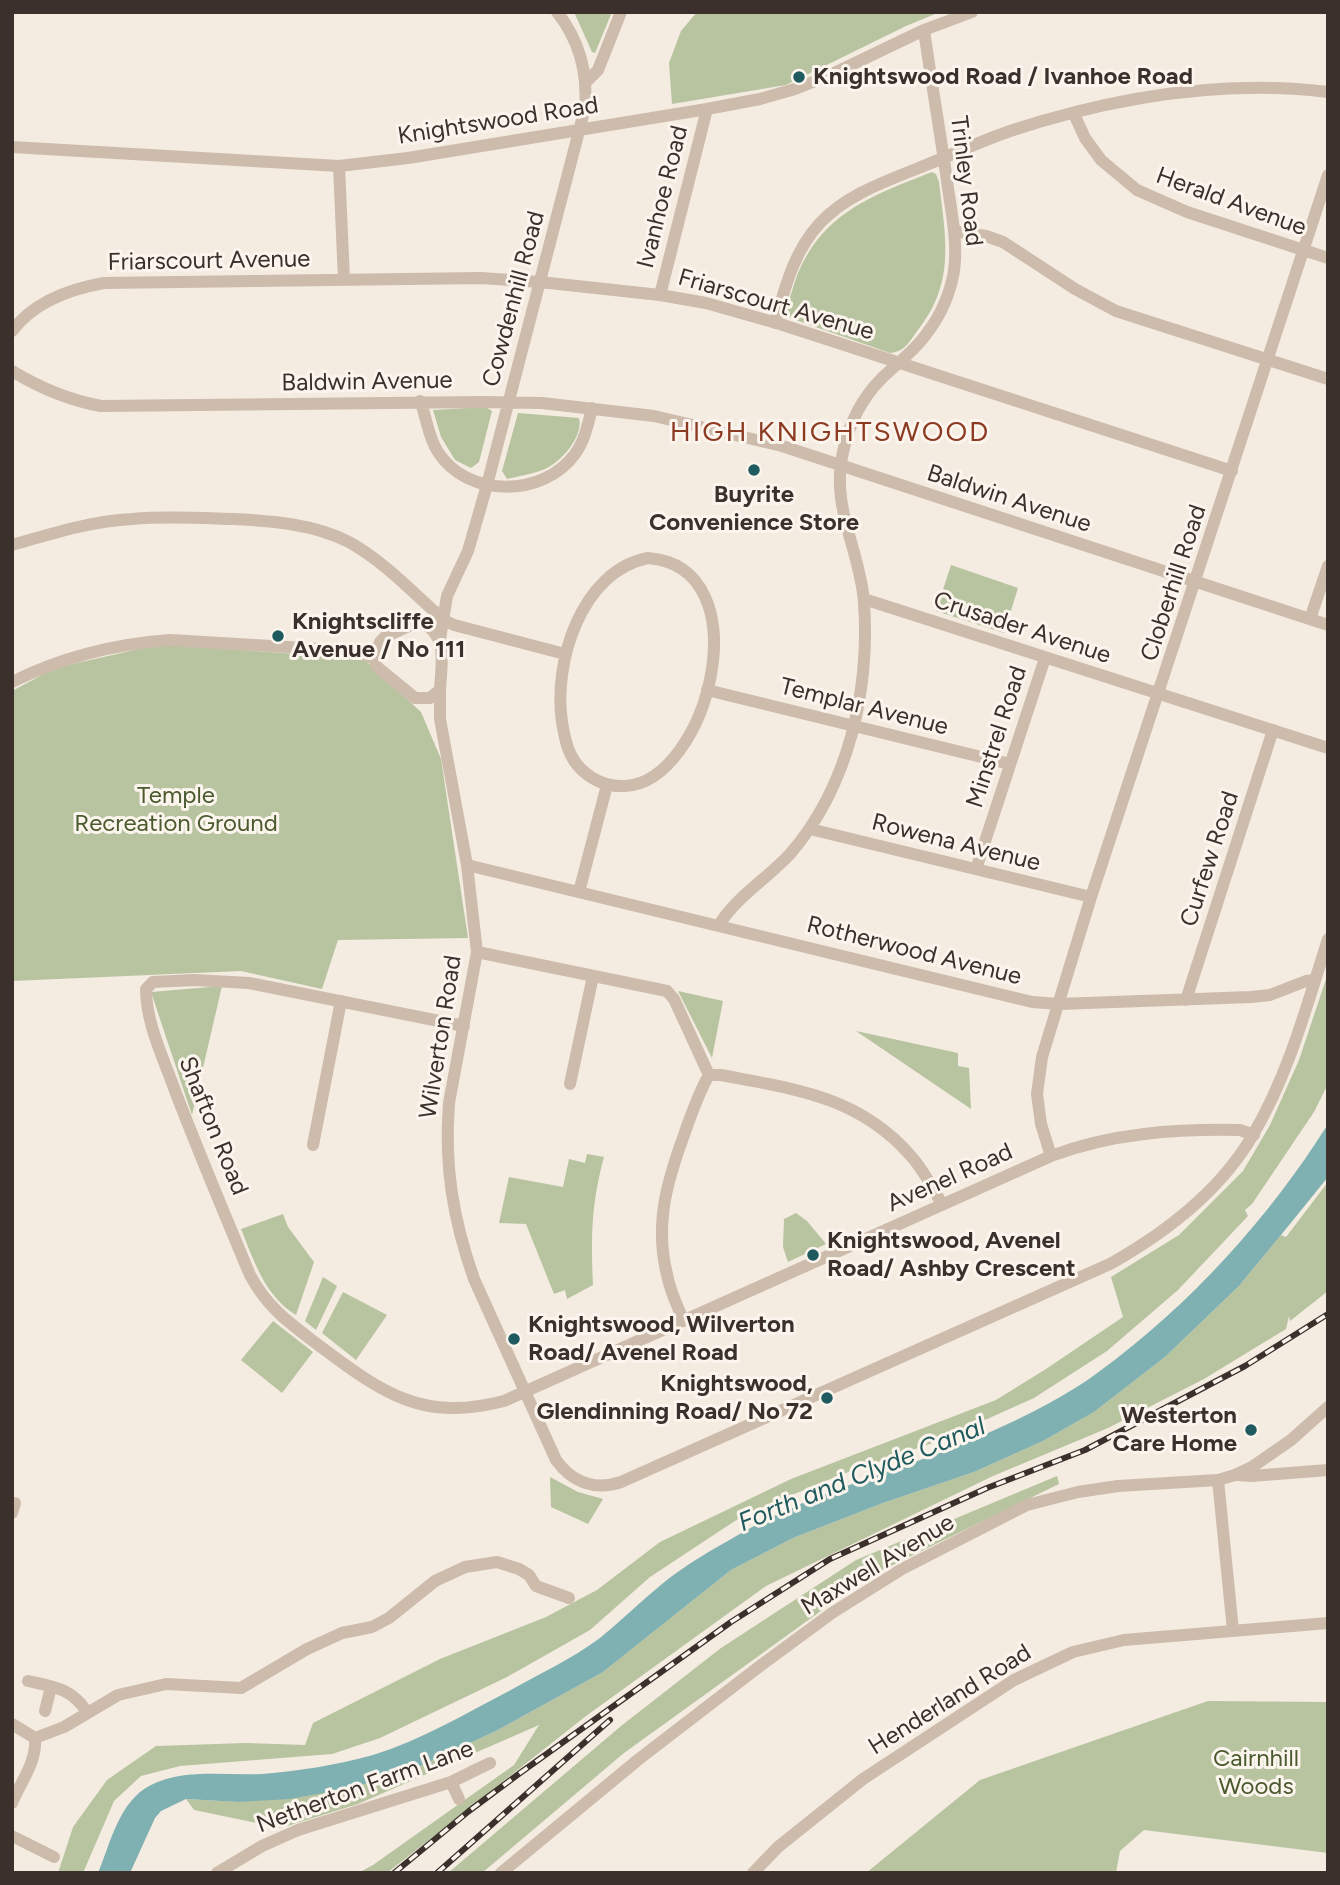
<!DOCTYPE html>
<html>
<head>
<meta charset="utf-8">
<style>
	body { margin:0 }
	#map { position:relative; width:1340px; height:1885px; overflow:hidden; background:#f4ebe1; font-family:Figtree,sans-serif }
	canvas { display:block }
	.frame { position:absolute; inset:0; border:14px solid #3b302b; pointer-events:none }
</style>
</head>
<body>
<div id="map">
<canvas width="1340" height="1885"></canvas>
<div class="frame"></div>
</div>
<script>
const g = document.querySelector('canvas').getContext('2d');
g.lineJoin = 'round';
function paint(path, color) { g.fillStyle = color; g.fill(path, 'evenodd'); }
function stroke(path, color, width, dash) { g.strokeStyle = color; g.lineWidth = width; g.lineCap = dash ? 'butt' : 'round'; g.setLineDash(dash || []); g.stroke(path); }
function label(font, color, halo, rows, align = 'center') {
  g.font = font + ' Figtree,sans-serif'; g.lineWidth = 6; g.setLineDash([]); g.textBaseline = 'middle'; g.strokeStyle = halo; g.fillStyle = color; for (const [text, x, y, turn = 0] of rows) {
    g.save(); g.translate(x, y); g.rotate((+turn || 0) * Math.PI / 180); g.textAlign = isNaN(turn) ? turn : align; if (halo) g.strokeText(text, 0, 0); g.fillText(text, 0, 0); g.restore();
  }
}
paint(new Path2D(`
	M 574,12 L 612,12 L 595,53 L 592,52 Z
	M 697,12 L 940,12 L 906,26 L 786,85 L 672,104 L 669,63 L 681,31 Z
	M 932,172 L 936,174 L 939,182 C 946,241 956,284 915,334 C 908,344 903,352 890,353 L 790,318 C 784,309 790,298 793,288 C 815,216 868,197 932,172 Z
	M 486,407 L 492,411 L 479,462 L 471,468 L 455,460 L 441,437 L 433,410 Z
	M 518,413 L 579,418 C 584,436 561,462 545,469 C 533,474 519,476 507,479 L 502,471 Z
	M 951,565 L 1018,588 L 1004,633 L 936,611 Z
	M 161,644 L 364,659 L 421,712 L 441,759 L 468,938 L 338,940 L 322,989 L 241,971 L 12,981 L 12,691 L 55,668 Z
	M 1328,973 L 1328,1084 L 1314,1112 L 1252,1204 L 1245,1210 L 1248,1216 L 1178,1290 L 1107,1351 L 1034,1398 L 938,1441 L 840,1475 L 744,1515 L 650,1577 L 590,1630 L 507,1677 L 380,1738 L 332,1754 L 180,1766 L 141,1776 L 114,1801 L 83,1873 L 58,1873 L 73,1827 L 107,1780 L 156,1746 L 246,1743 L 305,1745 L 313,1723 L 440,1659 L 546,1617 L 597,1590 L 660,1542 L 791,1479 L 996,1400 L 1046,1369 L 1123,1317 L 1111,1277 L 1179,1235 L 1243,1171 L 1270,1125 L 1299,1060 Z
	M 222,986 L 192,1115 L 151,992 Z
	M 678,991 L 723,1001 L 712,1058 Z
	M 856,1031 L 958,1053 L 958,1066 L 969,1068 L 971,1109 Z
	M 587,1154 L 604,1157 C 591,1205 591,1236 593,1285 L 567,1299 L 565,1290 L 554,1294 L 526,1224 L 499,1223 L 509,1177 L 563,1187 L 569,1159 L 585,1163 Z
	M 1328,1182 L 1328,1291 L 1290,1321 L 1289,1316 L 1286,1329 L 1204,1379 L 1108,1428 L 993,1476 L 766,1586 L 586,1716 L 387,1873 L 358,1873 L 373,1865 L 514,1765 L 539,1725 L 358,1804 L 281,1828 L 194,1810 L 186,1799 L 238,1802 L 407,1772 L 496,1731 L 603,1672 L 731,1570 L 793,1538 L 883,1503 L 974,1472 L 1043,1441 L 1094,1412 L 1165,1357 L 1239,1286 L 1281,1235 L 1286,1237 Z
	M 796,1213 L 807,1221 L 826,1244 L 788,1262 L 783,1247 L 784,1219 Z
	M 283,1214 L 288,1227 L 314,1262 L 296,1315 C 265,1296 254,1261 241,1229 Z
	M 323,1277 L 337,1286 L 316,1330 L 305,1321 Z
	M 343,1292 L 387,1315 L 356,1360 L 322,1333 Z
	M 273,1321 L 313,1352 L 282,1393 L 241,1360 Z
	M 1057,1476 L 1059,1484 L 868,1577 L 624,1753 L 482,1873 L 448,1873 L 621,1726 L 721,1648 L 856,1560 Z
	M 550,1477 L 578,1492 L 603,1499 L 588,1524 L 551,1507 Z
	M 1208,1701 L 1328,1702 L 1328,1853 L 1144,1830 L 1120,1851 L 1116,1873 L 866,1873 L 980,1780 Z`), '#b8c4a0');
paint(new Path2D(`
	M 1328,1124 L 1328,1177 L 1281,1235 L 1239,1286 L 1165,1357 L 1094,1412 L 1043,1441 L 974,1472 L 883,1503 L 793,1538 L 731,1570 L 603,1672 L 496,1731 L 407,1772 L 346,1789 L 289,1799 L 238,1802 L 186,1799 L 161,1811 L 155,1818 L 130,1873 L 98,1873 C 111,1842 119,1801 151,1785 C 185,1768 225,1776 262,1774 C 298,1771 338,1765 373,1755 C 421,1740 465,1714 509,1691 C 539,1674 572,1659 600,1638 C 621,1621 641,1601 662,1584 C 685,1565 712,1550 738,1535 C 816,1489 907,1470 988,1433 C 1026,1416 1067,1396 1100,1371 C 1190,1305 1269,1218 1328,1124 Z`), '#7fb0b2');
stroke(new Path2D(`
	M 586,82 L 598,70 L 621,12
	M 1074,114 L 1085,138 L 1101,160 L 1137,190 L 1187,212 L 1328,258
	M 12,147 L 339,166 L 408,158 L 707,109 L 760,99 L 795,89 L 828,76 L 924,30 L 972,12
	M 339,166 L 344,280
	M 954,231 L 986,236 L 1003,242 L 1075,289 L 1116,311 L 1328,379
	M 660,295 L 707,109
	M 775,323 C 785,287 794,251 820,223 C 848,193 890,180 926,165 C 954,154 981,141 1010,131 C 1111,98 1222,79 1328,92
	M 12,331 C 34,302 69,289 104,283 L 481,278 L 540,282 L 660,295 L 706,303 L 780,324 L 1232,471
	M 12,371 C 40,388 68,400 101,406 L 484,402 L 542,403 L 654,416 L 782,446 L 1328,625
	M 420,401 C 427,418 428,437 438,452 C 468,499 544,497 575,454 C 585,440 588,424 592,408
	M 12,545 C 51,534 91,521 132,519 C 166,516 200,518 234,519 C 272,521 314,524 349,542 C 385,562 413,593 444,620 L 454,625 L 565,654
	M 648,558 C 764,567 708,782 625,786 C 608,787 595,782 582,770 C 568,757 565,740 562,722 C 553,663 581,571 648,558 Z
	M 864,599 L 1328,748
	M 1310,619 L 1328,566
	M 422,623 C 449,635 441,666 440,690 L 430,698 L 415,698 L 377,667 L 375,659 L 380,642 L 385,637 L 413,624 Z
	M 440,639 L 447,596 L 468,551 L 487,485 L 585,108 C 588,72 580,41 557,12
	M 12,682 C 62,657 115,644 170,640 L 355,651 L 375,659
	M 440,690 L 440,719 L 467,865 L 477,952 L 449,1103 C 444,1166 453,1219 474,1279 L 556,1460 C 572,1482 594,1491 621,1482 L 1110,1264 C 1167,1232 1221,1191 1254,1133 C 1289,1073 1307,1005 1328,939
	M 707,690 L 1010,764
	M 810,829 L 1091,897
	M 467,865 L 1032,1002 L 1059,1004 L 1251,997 L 1270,995 L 1306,981 L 1314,980
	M 976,869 L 1045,658
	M 579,892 L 607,785
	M 719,925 C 736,897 768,878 790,854 C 849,786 870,690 864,602 C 860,550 830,506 843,452 C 849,424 862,398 882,378 C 897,363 915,351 927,333 C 941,315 950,294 954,271 C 958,241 951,211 947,181 C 940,131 931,80 924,30
	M 477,952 L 667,991 L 674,999 L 709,1075
	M 1186,1000 L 1273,730
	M 464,1026 L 249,983 L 195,980 L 153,982 L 146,989 C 146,1023 163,1057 174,1088 C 198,1151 224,1213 250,1275 C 268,1309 291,1324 321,1347 C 384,1394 423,1422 504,1401 L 1051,1156 C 1112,1133 1175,1129 1240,1130 L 1254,1135
	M 570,1084 L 593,976
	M 313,1145 L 341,1001
	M 1051,1156 L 1041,1124 L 1037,1094 L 1042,1057 L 1091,897 L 1328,175
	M 683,1320 C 678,1307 671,1293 668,1279 C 654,1227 666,1184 684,1135 C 691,1115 698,1094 709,1075 L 721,1075 C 794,1089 858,1096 910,1155 C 923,1169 932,1187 942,1204
	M 1237,1475 L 1251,1476 L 1328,1470
	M 1218,1480 L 1233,1631
	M 12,1513 L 15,1503
	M 28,1681 C 54,1687 71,1688 87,1712
	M 45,1711 L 51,1687
	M 12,1724 L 35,1738 L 64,1727 L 118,1695 L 166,1684 L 241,1688 L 307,1649 L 342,1633 L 372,1627 L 389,1618 L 435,1581 L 465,1567 L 497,1562 L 519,1569 L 529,1575 L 536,1586 L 569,1598
	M 451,1782 L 459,1799
	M 12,1803 C 21,1781 37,1762 35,1738
	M 12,1836 L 54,1857
	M 217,1873 L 262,1846 L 298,1830 L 451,1782 L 490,1763
	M 501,1873 L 639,1759 L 760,1666 L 832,1613 L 902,1569 L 1027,1505 L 1078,1492 L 1118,1486 L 1218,1480 L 1235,1475 L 1252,1467 L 1291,1440 L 1328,1407
	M 753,1873 L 778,1847 L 863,1779 L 1014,1680 L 1073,1652 L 1124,1640 L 1328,1623`), '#cdbbac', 12);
const rail = new Path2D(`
	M 394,1873 L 469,1811 L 520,1773 L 731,1622 L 830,1559 L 987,1488 L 1085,1450 L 1245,1366 L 1328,1314
	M 437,1873 L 610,1720`);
stroke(rail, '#3b302b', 6);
stroke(rail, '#fbf5ee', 3.5, [10]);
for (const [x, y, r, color] of [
	[799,77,7,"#1f5a5e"],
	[754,470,7,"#1f5a5e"],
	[278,636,7,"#1f5a5e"],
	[813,1255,7,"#1f5a5e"],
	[514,1339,7,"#1f5a5e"],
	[827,1398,7,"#1f5a5e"],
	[1251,1430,7,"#1f5a5e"]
]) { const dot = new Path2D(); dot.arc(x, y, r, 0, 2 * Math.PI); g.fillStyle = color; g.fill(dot); stroke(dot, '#fbf5ee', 2.5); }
label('bold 24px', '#3b302b', '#fbf5ee', [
	["Knightswood Road / Ivanhoe Road",813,77],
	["Buyrite",754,495,"center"],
	["Convenience Store",754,523,"center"],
	["Knightscliffe",292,622],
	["Avenue / No 111",292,650],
	["Knightswood, Avenel",827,1241],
	["Road/ Ashby Crescent",827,1269],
	["Knightswood, Wilverton",528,1325],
	["Road/ Avenel Road",528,1353],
	["Knightswood,",813,1384,"right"],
	["Glendinning Road/ No 72",813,1412,"right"],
	["Westerton",1237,1416,"right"],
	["Care Home",1237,1444,"right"]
], 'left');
label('24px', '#3b302b', '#fbf5ee', [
	["Knightswood Road",498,121,-9],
	["Trinley Road",966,181,83],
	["Ivanhoe Road",663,197,-76],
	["Herald Avenue",1231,202,20],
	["Friarscourt Avenue",209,261,-1],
	["Cowdenhill Road",514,299,-75],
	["Friarscourt Avenue",776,305,16],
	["Baldwin Avenue",367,382,-1],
	["Baldwin Avenue",1009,499,18],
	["Cloberhill Road",1174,583,-72],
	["Crusader Avenue",1022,628,18],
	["Templar Avenue",864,707,14],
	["Minstrel Road",997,737,-72],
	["Rowena Avenue",956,843,14],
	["Curfew Road",1210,859,-72],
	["Rotherwood Avenue",914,951,14],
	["Wilverton Road",441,1037,-81],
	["Shafton Road",213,1126,68],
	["Avenel Road",950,1178,-24],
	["Maxwell Avenue",878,1565,-31],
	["Henderland Road",950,1700,-32],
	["Netherton Farm Lane",365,1787,-20]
]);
label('24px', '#4a5a2e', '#fbf5ee', [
	["Temple",176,796],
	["Recreation Ground",176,824],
	["Cairnhill",1256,1759],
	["Woods",1256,1787]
]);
label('italic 26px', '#1f5a5e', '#fbf5ee', [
	["Forth and Clyde Canal",862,1475,-22]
]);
g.letterSpacing = '2px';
label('28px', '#8c3b22', '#fbf5ee', [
	["HIGH KNIGHTSWOOD",830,433]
]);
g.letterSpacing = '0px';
</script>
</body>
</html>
